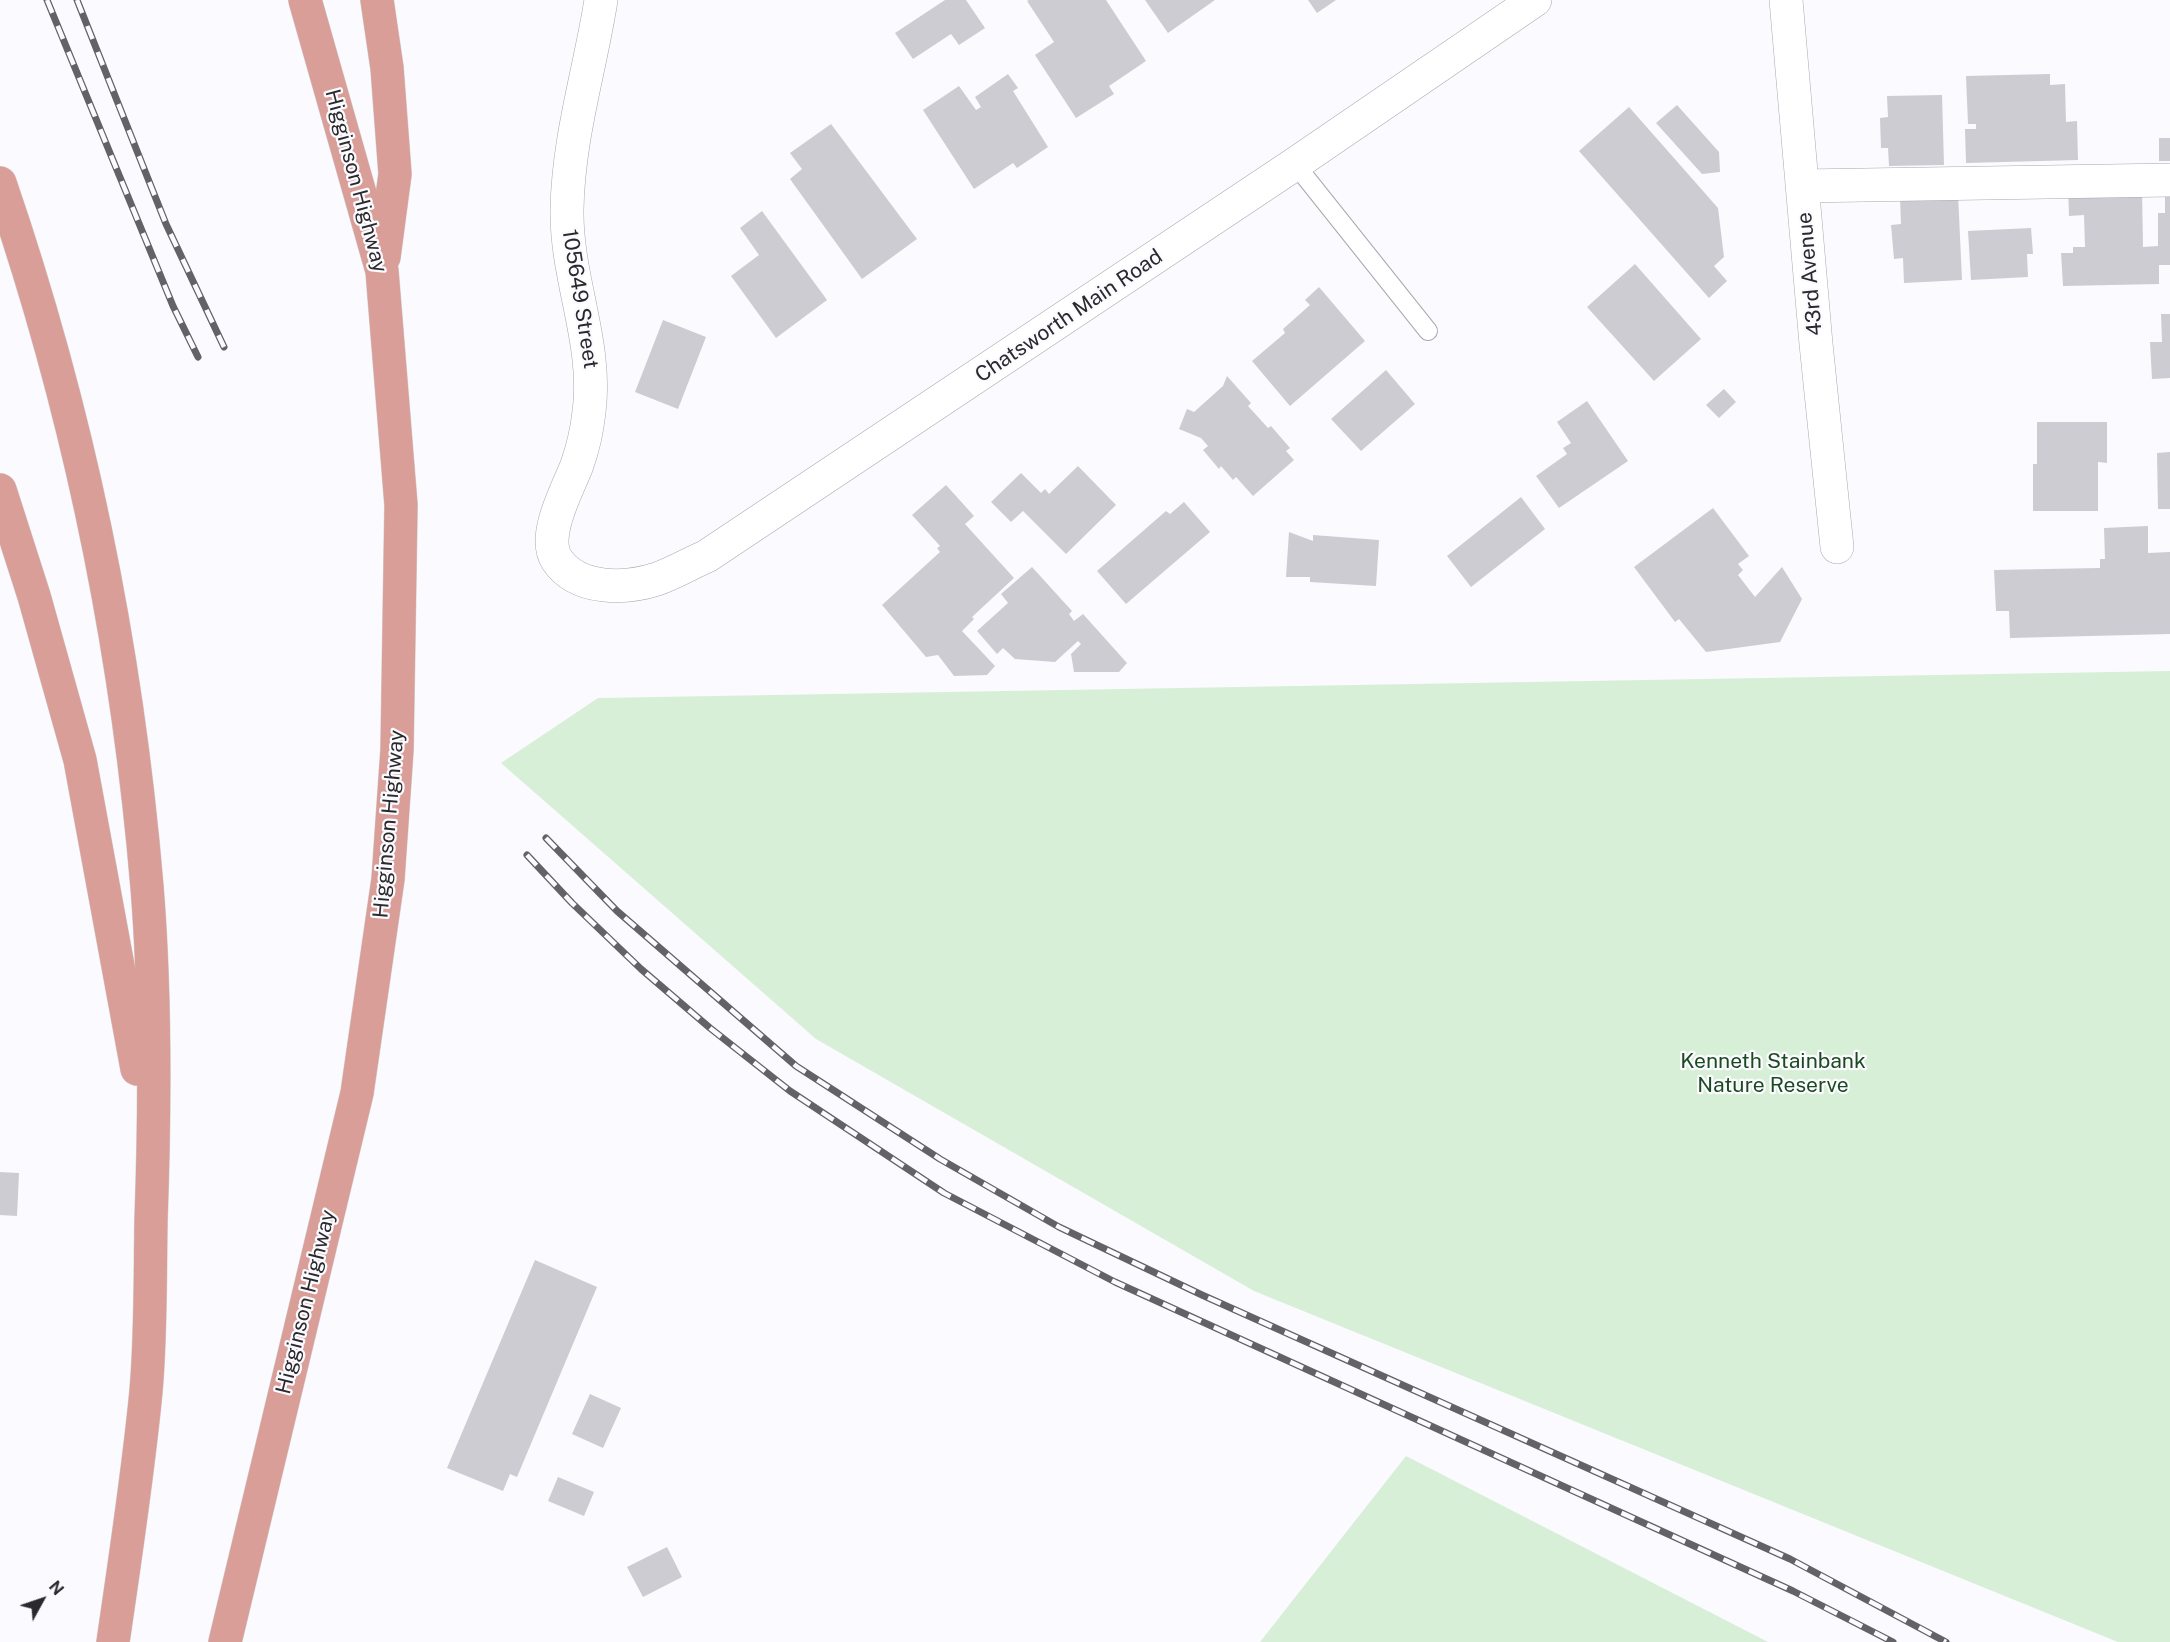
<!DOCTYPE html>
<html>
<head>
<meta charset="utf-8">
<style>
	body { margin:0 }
	#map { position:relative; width:2170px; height:1642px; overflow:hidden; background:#fbfafe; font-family:"Public Sans",sans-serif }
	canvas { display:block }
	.north { position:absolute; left:12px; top:1570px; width:60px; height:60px; -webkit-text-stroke:4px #fbfafe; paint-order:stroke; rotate:50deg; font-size:16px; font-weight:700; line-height:24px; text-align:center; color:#2a2a2d }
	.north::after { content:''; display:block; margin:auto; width:21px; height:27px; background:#2a2a2d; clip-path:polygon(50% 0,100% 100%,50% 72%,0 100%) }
</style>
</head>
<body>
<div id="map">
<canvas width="2170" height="1642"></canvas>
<div class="north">N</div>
</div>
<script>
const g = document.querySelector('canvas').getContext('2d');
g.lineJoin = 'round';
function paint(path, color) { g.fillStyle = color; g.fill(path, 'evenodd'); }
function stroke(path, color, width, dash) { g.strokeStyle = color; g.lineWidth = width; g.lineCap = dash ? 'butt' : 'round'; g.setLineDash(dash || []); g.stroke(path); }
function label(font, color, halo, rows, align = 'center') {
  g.font = font + ' "Public Sans",sans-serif'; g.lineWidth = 4.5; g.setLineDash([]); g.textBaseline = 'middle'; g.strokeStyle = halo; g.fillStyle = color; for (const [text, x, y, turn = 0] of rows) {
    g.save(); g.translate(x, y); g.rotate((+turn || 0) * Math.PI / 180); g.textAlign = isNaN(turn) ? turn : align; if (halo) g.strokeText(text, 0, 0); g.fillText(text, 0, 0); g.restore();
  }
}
paint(new Path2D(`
	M 2170,671 L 2170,1642 L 2118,1642 L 1254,1291 L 816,1039 L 501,763 L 598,698 Z
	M 1406,1456 L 1768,1642 L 1260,1642 Z`), '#d7efd7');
paint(new Path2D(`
	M 945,0 L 966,0 L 985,28 L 959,45 L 951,34 L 913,59 L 895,33 Z
	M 1029,0 L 1106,0 L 1146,61 L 1109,86 L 1114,94 L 1076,118 L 1035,55 L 1054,42 L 1027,1 Z
	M 1145,0 L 1215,0 L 1168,33 Z
	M 1308,0 L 1336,0 L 1317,13 Z
	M 1008,74 L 1018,88 L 1013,91 L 1048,147 L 1017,168 L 1013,163 L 974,189 L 923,110 L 959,86 L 976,110 L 981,107 L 975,97 Z
	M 2050,74 L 2050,85 L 2065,84 L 2066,122 L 2077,121 L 2078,160 L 1966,163 L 1965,129 L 1976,129 L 1976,124 L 1968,124 L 1966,76 Z
	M 1942,95 L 1944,165 L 1889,166 L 1888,148 L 1881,148 L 1880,118 L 1888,117 L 1887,96 Z
	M 1677,105 L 1719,152 L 1720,172 L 1702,174 L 1656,123 Z
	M 1629,107 L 1718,208 L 1724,257 L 1714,266 L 1727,281 L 1709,298 L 1579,151 Z
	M 831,124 L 917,239 L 862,279 L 790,179 L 802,169 L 790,153 Z
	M 2159,138 L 2170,138 L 2170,161 L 2159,161 Z
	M 2068,185 L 2142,187 L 2143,247 L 2158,246 L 2158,213 L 2165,213 L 2165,196 L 2170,196 L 2170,265 L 2159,265 L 2159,284 L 2063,286 L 2061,253 L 2073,253 L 2073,247 L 2085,247 L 2084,215 L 2069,216 Z
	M 1958,194 L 1962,280 L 1904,283 L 1903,258 L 1894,259 L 1891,225 L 1901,224 L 1900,197 Z
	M 762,211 L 827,300 L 776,338 L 731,276 L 759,255 L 740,228 Z
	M 2031,228 L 2033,254 L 2027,254 L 2028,277 L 1971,280 L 1968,231 Z
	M 1635,264 L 1701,339 L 1654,381 L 1587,307 Z
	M 1319,287 L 1365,341 L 1290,406 L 1252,361 L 1285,333 L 1283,329 L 1310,305 L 1305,300 Z
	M 2161,314 L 2170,314 L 2170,378 L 2152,379 L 2150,342 L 2162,342 Z
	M 663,320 L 706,337 L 678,409 L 635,392 Z
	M 1386,370 L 1415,404 L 1361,451 L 1331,419 Z
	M 1227,376 L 1251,403 L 1248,406 L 1268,428 L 1271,426 L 1290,448 L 1286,451 L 1294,460 L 1253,496 L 1236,477 L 1233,480 L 1221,466 L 1219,469 L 1203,450 L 1208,446 L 1201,438 L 1179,429 L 1187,409 L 1194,412 L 1223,386 Z
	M 1724,389 L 1736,402 L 1719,418 L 1706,405 Z
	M 1587,401 L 1628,461 L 1559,508 L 1536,476 L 1567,454 L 1563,448 L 1571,443 L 1557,422 Z
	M 2037,422 L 2107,422 L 2107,463 L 2098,462 L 2098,511 L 2033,511 L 2033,464 L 2037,464 Z
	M 2170,452 L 2170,509 L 2158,509 L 2157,453 Z
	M 1078,466 L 1116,505 L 1066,554 L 1023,511 L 1011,522 L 991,502 L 1021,473 L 1041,493 L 1045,489 L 1049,494 Z
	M 946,485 L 974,516 L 965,524 L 1014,578 L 972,617 L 974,619 L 962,631 L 995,666 L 987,675 L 954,676 L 938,655 L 926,657 L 882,605 L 940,552 L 937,548 L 940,546 L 912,515 Z
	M 1521,497 L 1545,529 L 1471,587 L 1447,556 Z
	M 1184,502 L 1210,532 L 1126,604 L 1097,571 L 1166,511 L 1170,514 Z
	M 1713,508 L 1749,556 L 1738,564 L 1743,570 L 1738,575 L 1755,597 L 1782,567 L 1802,599 L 1780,642 L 1706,652 L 1679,619 L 1675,622 L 1634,567 Z
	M 2148,526 L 2148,553 L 2170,552 L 2170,634 L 2010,638 L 2009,611 L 1996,611 L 1994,570 L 2100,568 L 2100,559 L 2105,559 L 2104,528 Z
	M 1289,532 L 1313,541 L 1313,535 L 1379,540 L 1376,586 L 1310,582 L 1310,577 L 1286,577 Z
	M 1032,567 L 1072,611 L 1069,614 L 1074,621 L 1083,614 L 1127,663 L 1119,672 L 1074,672 L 1071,654 L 1081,644 L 1078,641 L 1055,662 L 1015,659 L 1003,648 L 997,654 L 977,631 L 1008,603 L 1001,594 Z
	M 0,1172 L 19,1173 L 17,1216 L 0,1215 Z
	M 535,1260 L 597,1287 L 517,1477 L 510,1474 L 503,1491 L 447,1468 Z
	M 590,1394 L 621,1408 L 603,1448 L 572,1434 Z
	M 558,1477 L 594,1492 L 584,1516 L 548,1501 Z
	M 667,1547 L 682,1577 L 643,1597 L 627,1567 Z`), '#ccccd2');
const service = new Path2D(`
	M 1295,164 L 1428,331`);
const minor = new Path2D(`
	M 601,0 C 590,70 568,138 567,210 C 566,279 598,343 589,412 C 587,430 583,448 577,465 C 568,489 541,536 557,560 C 578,591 626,589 657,579 C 674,573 691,563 707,556 L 1295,164 L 1535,0
	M 1786,0 L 1816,344 L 1837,547
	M 1803,186 L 2170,180`);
const trunk = new Path2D(`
	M 377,0 L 387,68 L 395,174 L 384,257
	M 0,183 C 78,410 127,648 147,887 C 156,997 155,1110 151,1221 C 150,1277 151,1335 146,1391 C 138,1475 125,1559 113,1642
	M 0,490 L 34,596 L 80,760 L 137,1069
	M 225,1642 L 357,1093 L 388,879 L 397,750 L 401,505 L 382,271 L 305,0`);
stroke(service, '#a9a8ae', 20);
stroke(minor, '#a9a8ae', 34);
stroke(trunk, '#d4d4d5', 34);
stroke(service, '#fff', 18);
stroke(minor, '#fff', 33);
stroke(trunk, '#da9e98', 33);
const rail = new Path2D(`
	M 47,0 L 173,306 L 198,357
	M 77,0 L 166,224 L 224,347
	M 546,838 L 617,911 L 796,1066 L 940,1159 L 1059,1227 L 1202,1295 L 1790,1559 L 1946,1642
	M 527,855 L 572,903 L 641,969 L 710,1028 L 790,1091 L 944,1193 L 1115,1282 L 1793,1591 L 1893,1642`);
stroke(rail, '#636366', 7);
stroke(rail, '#fbfafe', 4.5, [14]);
label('21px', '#2a2a2d', '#fbfafe', [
	["Higginson Highway",356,181,75],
	["43rd Avenue",1810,274,-95],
	["105649 Street",580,299,81],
	["Chatsworth Main Road",1069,316,-34],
	["Higginson Highway",389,824,-85],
	["Higginson Highway",306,1302,-76]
]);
label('21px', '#1b4a20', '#fbfafe', [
	["Kenneth Stainbank",1773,1062],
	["Nature Reserve",1773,1086]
]);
</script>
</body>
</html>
